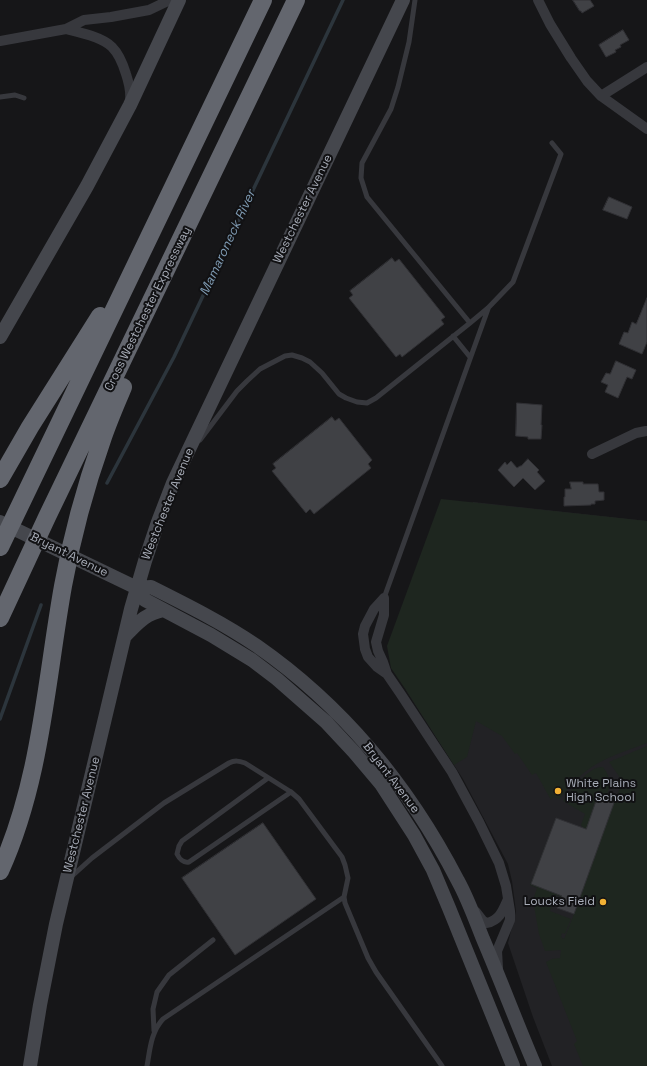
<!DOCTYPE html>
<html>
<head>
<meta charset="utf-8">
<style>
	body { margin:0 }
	canvas { display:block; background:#161618 }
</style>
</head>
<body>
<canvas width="647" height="1066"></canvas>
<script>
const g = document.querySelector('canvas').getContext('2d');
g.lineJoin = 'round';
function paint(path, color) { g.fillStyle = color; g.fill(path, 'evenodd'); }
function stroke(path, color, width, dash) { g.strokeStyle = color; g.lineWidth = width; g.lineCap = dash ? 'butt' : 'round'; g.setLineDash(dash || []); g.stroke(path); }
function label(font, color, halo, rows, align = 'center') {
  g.font = font + ' "Space Grotesk",sans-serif'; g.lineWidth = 4; g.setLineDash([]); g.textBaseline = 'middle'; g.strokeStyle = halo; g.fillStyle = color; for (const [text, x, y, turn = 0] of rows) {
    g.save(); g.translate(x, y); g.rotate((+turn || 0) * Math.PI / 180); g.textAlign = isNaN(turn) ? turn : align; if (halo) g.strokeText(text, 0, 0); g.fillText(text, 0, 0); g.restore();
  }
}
paint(new Path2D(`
	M 473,502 L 647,521 L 647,1066 L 552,1066 L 533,1017 L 508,943 L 516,911 L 512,881 L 508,864 L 463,779 L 406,690 Z`), '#222225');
paint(new Path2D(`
	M 441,499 L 647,521 L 647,743 C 626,751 602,758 585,772 C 575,780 567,790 559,799 L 553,797 L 551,800 L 536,773 L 532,775 L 517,753 L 515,754 L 502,736 L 476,721 L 467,757 L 454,765 L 406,690 L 391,668 L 387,646 Z
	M 647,746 L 647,1066 L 583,1066 L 574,1044 L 577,1041 L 546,962 L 552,959 L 560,958 L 561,950 L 545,951 L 539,934 L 533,900 L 537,888 L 530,885 L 555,820 L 583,831 L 585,830 L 581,825 L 585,814 L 563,801 C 571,791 588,766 603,767 C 612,779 610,786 606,799 L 614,803 L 620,788 L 623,782 L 609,762 ZM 556,895 L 561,897 L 557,908 L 574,914 L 564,939 L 561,937 L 562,933 L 565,934 L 571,919 L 550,911 Z`), '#1e261f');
stroke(new Path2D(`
	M 107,483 L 174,357 L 343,0
	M 0,719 L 41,605`), '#2c353c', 3.5);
const building = new Path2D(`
	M 573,0 L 590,0 L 594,6 L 582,13 L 581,11 L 580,11 Z
	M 623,30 L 629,40 L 620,45 L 621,47 L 615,50 L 616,52 L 606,57 L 599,45 Z
	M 609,197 L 632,207 L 627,219 L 603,210 Z
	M 392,258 L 395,262 L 399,259 L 445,317 L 441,320 L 444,324 L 402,357 L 400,354 L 396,357 L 349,298 L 353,295 L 350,291 Z
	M 647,298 L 647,342 L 642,354 L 619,344 L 624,332 L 628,333 L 632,322 L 636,324 Z
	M 616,361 L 636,370 L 632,379 L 627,377 L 618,398 L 605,392 L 608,385 L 601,382 L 606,373 L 610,374 Z
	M 517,403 L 542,405 L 541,425 L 542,425 L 541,439 L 528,439 L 528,437 L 516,436 Z
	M 332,417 L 335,421 L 339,418 L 372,460 L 368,464 L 371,468 L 314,514 L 310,509 L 306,513 L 272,471 L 276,468 L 273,464 Z
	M 528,459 L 539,470 L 537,472 L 545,481 L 535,490 L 523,478 L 514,487 L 498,470 L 505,462 L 507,465 L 511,461 L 517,468 L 520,466 L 521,466 Z
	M 570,482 L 583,482 L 583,484 L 598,484 L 599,492 L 604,492 L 604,500 L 595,501 L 595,504 L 591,504 L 591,505 L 564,506 L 564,497 L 565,497 L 565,489 L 571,489 Z
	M 598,796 L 614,803 L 574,914 L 557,908 L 562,896 L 531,884 L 556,818 L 586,829 Z
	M 263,823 L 316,899 L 235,955 L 182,878 Z`);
paint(building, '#404145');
stroke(building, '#303034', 1);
stroke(new Path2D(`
	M 415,0 L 409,42 L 398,87 L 391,109 L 362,163 L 361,178 L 367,197 L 470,323
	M 0,97 L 15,95 L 24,98
	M 453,336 L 470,357
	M 200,440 L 237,391 L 247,381 L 260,369 L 285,356 L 292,355 L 302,358 L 310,362 L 322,373 L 339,394 L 346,398 L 357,402 L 367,403 L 376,398 L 470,323 L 488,308 L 513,282 L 561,154 L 552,143
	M 384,598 L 488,309
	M 268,778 L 182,841 L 179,846 L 177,854 C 180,860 183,863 189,862 L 291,792
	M 72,876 L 92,858 L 164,803 L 229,763 C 235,760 239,761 245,763 L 291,792 L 299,799 L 342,857 L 345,865 L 348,878 L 344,897 L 345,903 L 368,958 L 376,972 L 442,1066
	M 154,1031 L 153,1009 L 157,992 L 169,975 L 213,940
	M 147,1066 C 150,1049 151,1032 163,1019 L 344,897`), '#37383d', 5);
stroke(new Path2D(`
	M 538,0 L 550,24 L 571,58 L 587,81 L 601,96 L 647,129
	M 66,29 C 79,32 103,37 112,47 C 119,54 123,64 126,74 C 129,83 131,92 130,101
	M 0,41 L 66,29 L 84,20 L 111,17 L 149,10 L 170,0
	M 601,96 L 647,67
	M 592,454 L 636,433 L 646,431
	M 384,598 L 374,609 L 365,626 L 363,634 L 365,649 L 368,657 L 377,667 L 387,674 L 400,693 L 452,772 L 479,822 L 499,863 L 506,886 L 510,911 L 510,920 L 497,951 L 498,968
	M 384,598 L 384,615 L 376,642 L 378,651 L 383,662 L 387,674
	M 476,912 L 483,921 L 487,923 C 500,920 503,910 508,899`), '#37383d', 10);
stroke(new Path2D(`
	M 0,337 L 87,186 L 130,105 L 179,0
	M 0,522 L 137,588 L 151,587 C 187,605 223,623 257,646 C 343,706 410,788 458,881 C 468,899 475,919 483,939 C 501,981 517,1024 535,1066
	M 137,588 L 145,600 L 211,635 L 252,660 L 277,679 L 326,722 L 354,752 L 381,784 L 414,835 L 433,870 L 449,908 L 513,1066
	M 126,635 C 139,622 145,614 164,610
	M 30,1066 L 40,1005 L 56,924 L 131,609 L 145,561 L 158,522 L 173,483 L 191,445 L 403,0`), '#45474d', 14);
stroke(new Path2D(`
	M 0,479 L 30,427 L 100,316
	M 0,547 L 263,0
	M 0,618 L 47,517 L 296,0
	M 0,871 C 41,781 46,681 63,586 C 72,536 85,488 102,440 C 108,422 116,404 123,387`), '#63666e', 18);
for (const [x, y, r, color] of [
	[558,791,4,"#f2b134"],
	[603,902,4,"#f2b134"]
]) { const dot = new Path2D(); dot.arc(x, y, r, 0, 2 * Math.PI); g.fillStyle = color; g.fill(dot); stroke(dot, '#111113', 1.5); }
label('12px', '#a8adb8', '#111113', [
	["Westchester Avenue",303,209,-64],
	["Cross Westchester Expressway",148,309,-64],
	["Westchester Avenue",168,504,-68],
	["Bryant Avenue",69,555,26],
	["Bryant Avenue",391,778,53],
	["Westchester Avenue",82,815,-76]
]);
label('12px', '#a8adb8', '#111113', [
	["White Plains",566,784],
	["High School",566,798],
	["Loucks Field",595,902,"right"]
], 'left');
label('italic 13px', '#7f9bb3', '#111113', [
	["Mamaroneck River",228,243,-65]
]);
</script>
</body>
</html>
